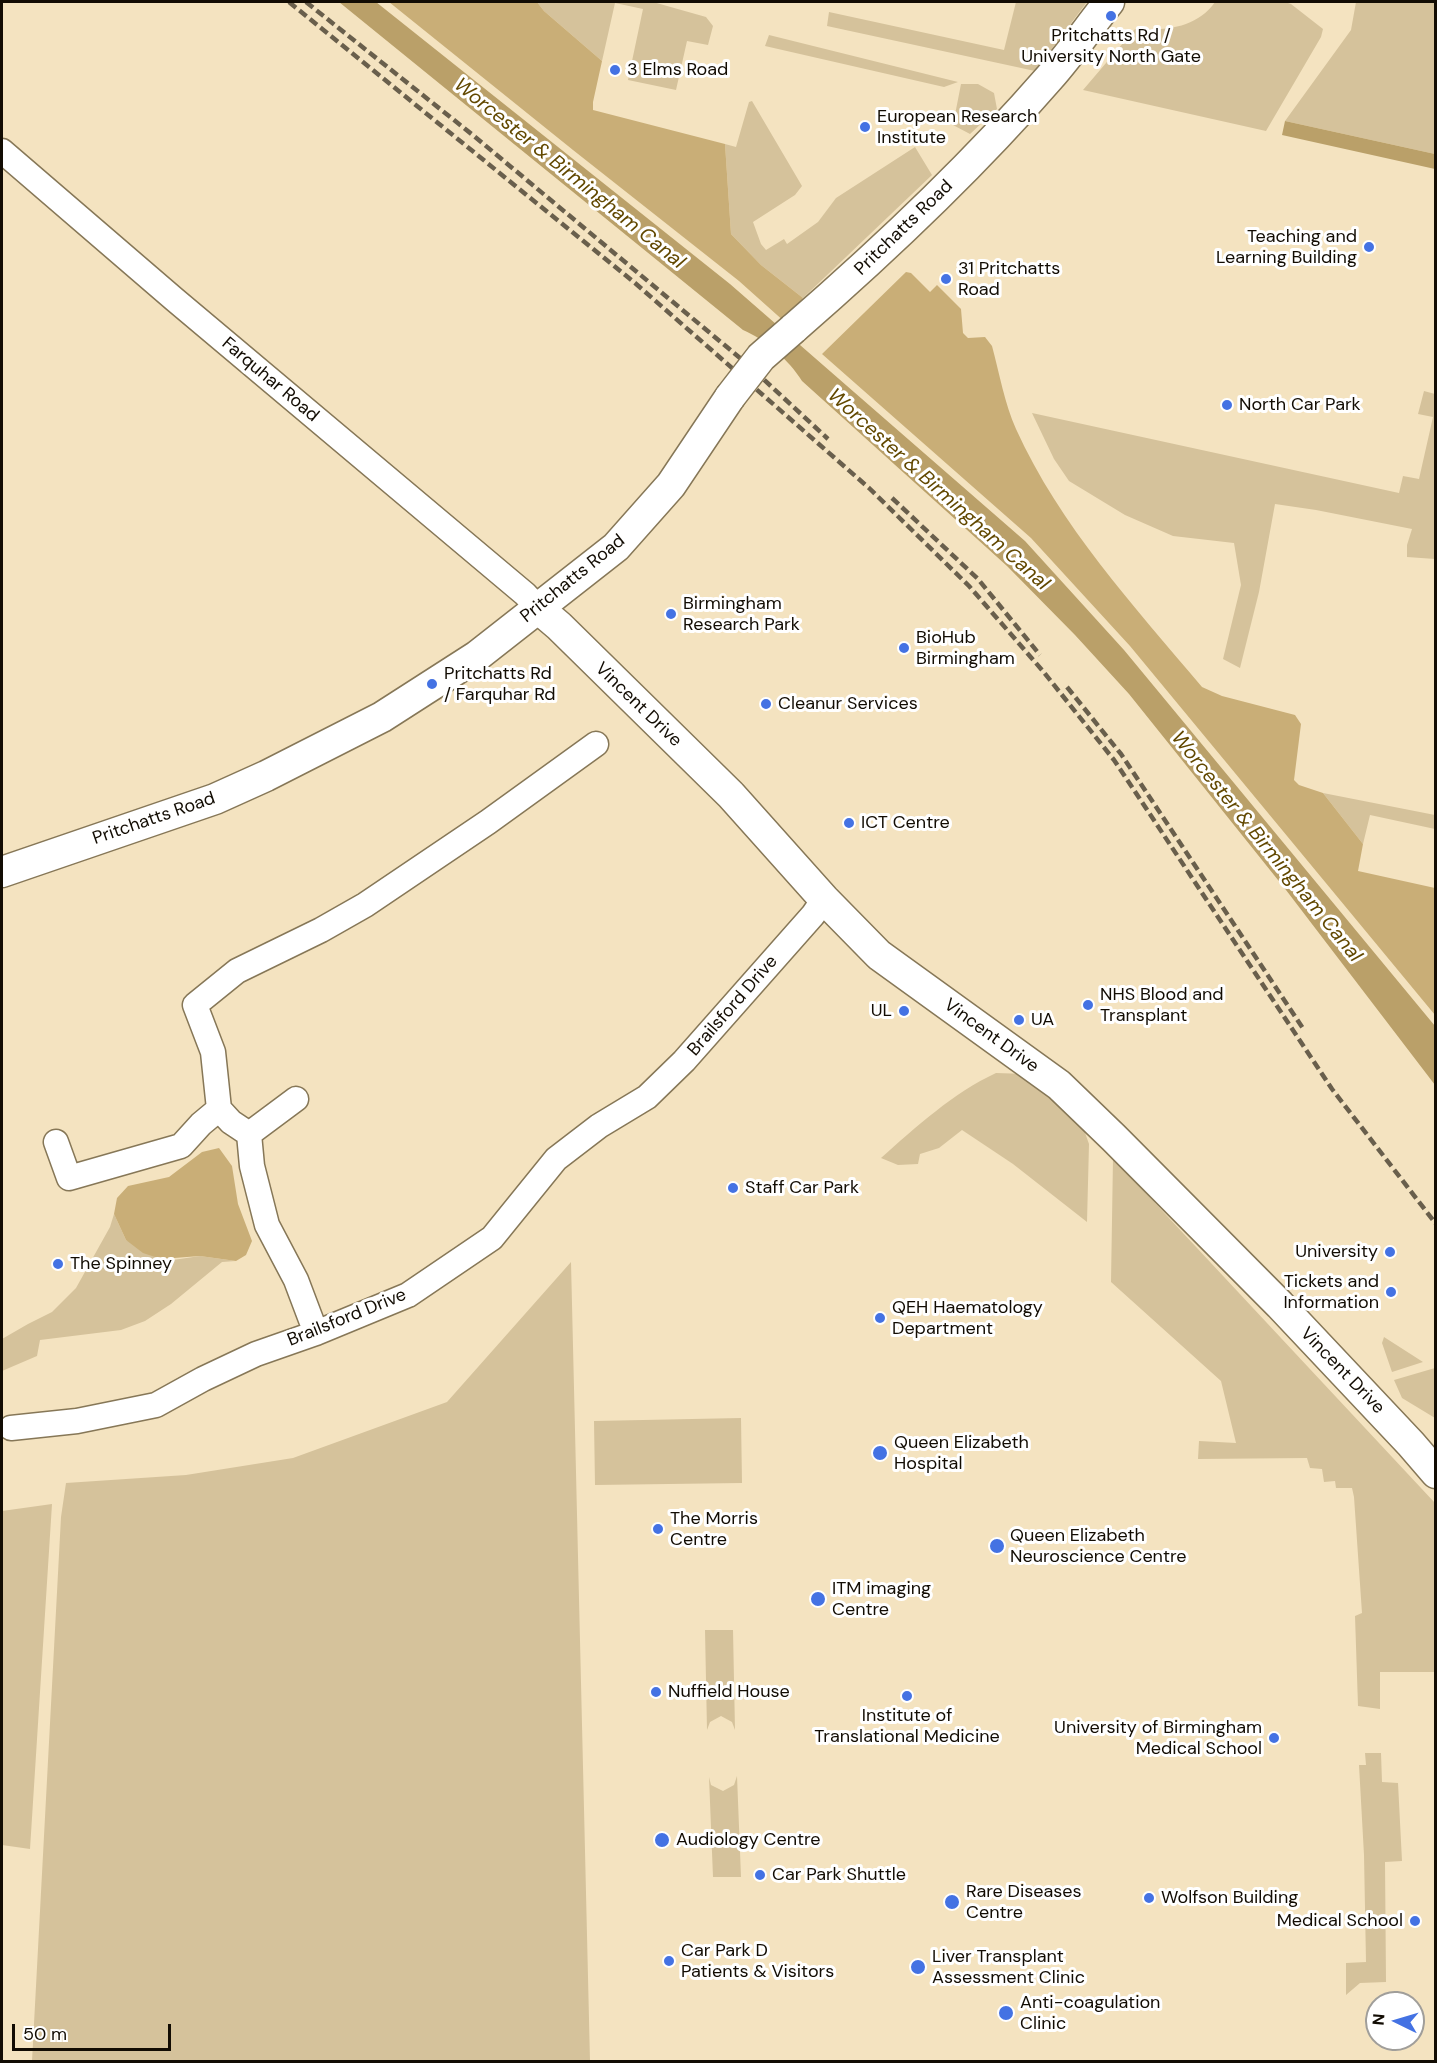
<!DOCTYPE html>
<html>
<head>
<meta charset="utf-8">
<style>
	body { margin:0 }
	#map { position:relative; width:1437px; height:2063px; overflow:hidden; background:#f4e3c0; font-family:"DM Sans",sans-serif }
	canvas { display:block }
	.frame { position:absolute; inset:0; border:3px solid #120c03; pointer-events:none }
	.north { position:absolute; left:1365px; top:1991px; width:60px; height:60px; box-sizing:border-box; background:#fff; border:2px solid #a09e9a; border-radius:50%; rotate:275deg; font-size:16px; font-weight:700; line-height:24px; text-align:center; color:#120c03 }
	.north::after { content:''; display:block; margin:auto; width:21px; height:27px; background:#4472e3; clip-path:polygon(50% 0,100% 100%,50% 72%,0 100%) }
	.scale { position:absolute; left:12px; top:2024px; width:159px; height:27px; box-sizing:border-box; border:3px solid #120c03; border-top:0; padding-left:8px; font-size:18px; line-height:21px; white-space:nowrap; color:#120c03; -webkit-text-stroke:4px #fff; paint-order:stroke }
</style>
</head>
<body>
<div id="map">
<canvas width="1437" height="2063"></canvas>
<div class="frame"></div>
<div class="north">N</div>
<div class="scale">50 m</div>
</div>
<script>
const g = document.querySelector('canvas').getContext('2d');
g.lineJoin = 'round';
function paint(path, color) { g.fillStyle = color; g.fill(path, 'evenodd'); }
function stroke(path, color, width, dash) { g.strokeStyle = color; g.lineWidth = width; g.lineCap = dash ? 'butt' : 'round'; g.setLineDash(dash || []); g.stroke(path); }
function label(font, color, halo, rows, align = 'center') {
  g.font = font + ' "DM Sans",sans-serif'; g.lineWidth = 6; g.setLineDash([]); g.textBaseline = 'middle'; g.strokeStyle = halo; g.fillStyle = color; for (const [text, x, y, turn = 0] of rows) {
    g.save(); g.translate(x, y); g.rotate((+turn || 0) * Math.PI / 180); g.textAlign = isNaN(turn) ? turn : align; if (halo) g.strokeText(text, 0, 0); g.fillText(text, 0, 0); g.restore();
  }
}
paint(new Path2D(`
	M 537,2 L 653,2 L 706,17 L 713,26 L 708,45 L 687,41 L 676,90 L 628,80 L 643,9 L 615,3 L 602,61 L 544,11 Z
	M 1016,2 L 1087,2 L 1035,71 L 827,26 L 829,12 L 1004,50 Z
	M 1215,2 L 1285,2 L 1291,4 L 1323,29 L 1321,37 L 1266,131 L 1083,90 L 1135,29 C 1165,31 1197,28 1215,2 Z
	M 1356,2 L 1435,2 L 1435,154 L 1285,121 L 1351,30 Z
	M 769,35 L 958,82 L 944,87 L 765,46 Z
	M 961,84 L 978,84 L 994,93 L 997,109 L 970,134 L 953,125 Z
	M 752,101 L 802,186 L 795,195 L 753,222 L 761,244 L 766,250 L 784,239 L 787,244 L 818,222 L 836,198 L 915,147 L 932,175 L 803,298 L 761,265 L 731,234 L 725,144 L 736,147 L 749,102 Z
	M 1424,391 L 1435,394 L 1435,559 L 1407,557 L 1407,545 L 1412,529 L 1316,510 L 1275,504 L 1259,592 L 1240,668 L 1223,659 L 1241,585 L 1234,543 L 1173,536 L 1125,515 L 1069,481 L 1054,459 L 1032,413 L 1399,493 L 1403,476 L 1419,479 L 1433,417 L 1418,414 Z
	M 1323,793 L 1435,815 L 1435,829 L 1370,815 L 1363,844 Z
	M 996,1073 L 1026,1074 L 1083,1127 L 1089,1144 L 1087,1222 L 1013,1164 L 962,1130 L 939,1148 L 920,1154 L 918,1164 L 898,1165 L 881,1158 C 916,1127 953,1093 996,1073 Z
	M 1113,1158 L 1435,1503 L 1435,1672 L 1380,1672 L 1380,1709 L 1358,1706 L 1355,1616 L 1362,1613 L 1354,1497 L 1352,1488 L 1336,1488 L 1335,1481 L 1324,1482 L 1322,1469 L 1310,1468 L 1307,1458 L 1198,1459 L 1199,1441 L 1236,1443 L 1221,1381 L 1111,1282 Z
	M 114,1214 L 126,1240 L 173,1260 L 200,1256 L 236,1261 L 222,1262 L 171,1304 L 145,1321 L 121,1330 L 40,1340 L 37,1356 L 2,1371 L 2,1339 L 28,1324 L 52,1312 L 76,1288 L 110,1227 Z
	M 571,1262 L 590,2061 L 32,2061 L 61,1517 L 66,1483 L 186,1475 L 293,1458 L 447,1402 Z
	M 1384,1337 L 1423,1362 L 1392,1372 L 1382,1343 Z
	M 1435,1368 L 1436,1368 L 1435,1418 L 1402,1398 L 1394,1380 Z
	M 741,1418 L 742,1483 L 595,1485 L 594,1421 Z
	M 52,1504 L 30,1849 L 2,1845 L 2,1511 Z
	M 705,1630 L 733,1630 L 735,1730 L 732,1722 L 721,1716 L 710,1722 L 707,1730 Z
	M 1365,1753 L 1381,1753 L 1382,1782 L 1398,1783 L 1402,1861 L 1385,1862 L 1386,1982 L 1360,1983 L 1346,1995 L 1346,1963 L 1366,1962 L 1364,1855 L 1359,1765 L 1366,1765 Z
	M 737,1776 L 741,1877 L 713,1877 L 709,1777 L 711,1785 L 723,1791 L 734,1785 Z`), '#d5c29b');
paint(new Path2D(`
	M 389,2 L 537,2 L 544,11 L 602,61 L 593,102 L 593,110 L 725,144 L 731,234 L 761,265 L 803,298 L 786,323 L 739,281 L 573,150 Z
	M 906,272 L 911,273 L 930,292 L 937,285 L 961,309 L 963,333 L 968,338 L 985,337 L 992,346 C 999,372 1005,405 1016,429 C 1060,526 1134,606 1202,687 L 1222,696 L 1295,715 L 1301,724 L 1294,780 L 1299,785 L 1323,793 L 1363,844 L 1358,871 L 1435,888 L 1435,1015 L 1130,646 L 1031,538 L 822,354 Z
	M 219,1148 L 232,1166 L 238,1204 L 252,1241 L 246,1255 L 236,1261 L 200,1256 L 161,1259 L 143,1253 L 126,1240 L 114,1214 L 117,1198 L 128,1186 L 169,1177 L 202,1152 Z`), '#c9ae77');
paint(new Path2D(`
	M 339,2 L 376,2 L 730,284 L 1025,541 L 1124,650 L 1435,1026 L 1435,1085 L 1286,890 L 1129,694 L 1075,635 L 1007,566 L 802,381 C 789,360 766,340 743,330 Z
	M 1285,121 L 1435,154 L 1435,169 L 1282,135 Z`), '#baa069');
const minor = new Path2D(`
	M 2,151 L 174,299 L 525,594 L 539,609
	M 296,1099 L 249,1134 L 252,1166 L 267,1225 L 296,1280 L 316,1333
	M 249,1134 L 231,1122 L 219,1109 L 213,1052 L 195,1005 L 237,971 L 321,930 L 365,905 L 488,822 L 596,744
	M 56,1142 L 69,1178 L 181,1146 L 201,1124 L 219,1109
	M 11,1428 L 77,1421 L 156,1405 L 203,1379 L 256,1354 L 316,1333 L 408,1295 L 492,1238 L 556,1159 L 599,1126 L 647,1097 L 684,1061 L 813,915 L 824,899`);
const tertiary = new Path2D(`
	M 793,329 C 884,250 971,168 1050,77 C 1071,53 1089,27 1109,2
	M 539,609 L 559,626 L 731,795 L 824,899 L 879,955 L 1059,1085 L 1114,1138 L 1280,1305 L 1411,1444 L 1436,1473
	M 2,872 L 215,799 L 266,776 L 382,717 L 477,656 L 616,547 L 671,485 L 730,397`);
stroke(minor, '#867757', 27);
stroke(tertiary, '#867757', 33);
stroke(minor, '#fff', 24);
stroke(tertiary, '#fff', 30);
stroke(new Path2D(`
	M 289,2 L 635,283 L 869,488 L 969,586 L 1042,670 L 1114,760 L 1332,1089 L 1436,1224
	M 306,2 L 474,136 L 746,363 L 828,439
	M 892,498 L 978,579 L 1040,655
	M 1067,687 L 1121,754 L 1304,1030`), '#695f4c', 4.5, [9, 4.5]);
const tertiaryBridge = new Path2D(`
	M 730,397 L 761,357 L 793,329`);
stroke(tertiaryBridge, '#867757', 33, []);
stroke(tertiaryBridge, '#fff', 30);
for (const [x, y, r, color] of [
	[1111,16,6,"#4472e3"],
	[615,70,6,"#4472e3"],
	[865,127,6,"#4472e3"],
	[1369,247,6,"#4472e3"],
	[946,279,6,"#4472e3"],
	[1227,405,6,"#4472e3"],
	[671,614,6,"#4472e3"],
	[904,648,6,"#4472e3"],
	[432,684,6,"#4472e3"],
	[766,704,6,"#4472e3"],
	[849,823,6,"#4472e3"],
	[1088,1005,6,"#4472e3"],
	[904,1011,6,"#4472e3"],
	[1019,1020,6,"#4472e3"],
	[733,1188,6,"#4472e3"],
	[1390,1252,6,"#4472e3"],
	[58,1264,6,"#4472e3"],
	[1391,1292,6,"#4472e3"],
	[880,1318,6,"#4472e3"],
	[880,1453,8,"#4472e3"],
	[658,1529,6,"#4472e3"],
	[997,1546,8,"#4472e3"],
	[818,1599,8,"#4472e3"],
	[656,1692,6,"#4472e3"],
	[907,1696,6,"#4472e3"],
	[1274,1738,6,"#4472e3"],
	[662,1840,8,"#4472e3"],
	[760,1875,6,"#4472e3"],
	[1149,1898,6,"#4472e3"],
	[952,1902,8,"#4472e3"],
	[1415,1921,6,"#4472e3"],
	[669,1961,6,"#4472e3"],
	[918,1967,8,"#4472e3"],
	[1006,2013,8,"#4472e3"]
]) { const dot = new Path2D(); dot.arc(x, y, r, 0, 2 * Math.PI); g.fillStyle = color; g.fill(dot); stroke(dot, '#fff', 2); }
label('18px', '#120c03', '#fff', [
	["Pritchatts Rd /",1111,36,"center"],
	["University North Gate",1111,57,"center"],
	["3 Elms Road",627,70],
	["European Research",877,117],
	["Institute",877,138],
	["Teaching and",1357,237,"right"],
	["Learning Building",1357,258,"right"],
	["31 Pritchatts",958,269],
	["Road",958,290],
	["North Car Park",1239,405],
	["Birmingham",683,604],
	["Research Park",683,625],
	["BioHub",916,638],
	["Birmingham",916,659],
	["Pritchatts Rd",444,674],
	["/ Farquhar Rd",444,695],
	["Cleanur Services",778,704],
	["ICT Centre",861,823],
	["NHS Blood and",1100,995],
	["Transplant",1100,1016],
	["UL",892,1011,"right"],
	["UA",1031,1020],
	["Staff Car Park",745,1188],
	["University",1378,1252,"right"],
	["The Spinney",70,1264],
	["Tickets and",1379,1282,"right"],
	["Information",1379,1303,"right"],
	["QEH Haematology",892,1308],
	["Department",892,1329],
	["Queen Elizabeth",894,1443],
	["Hospital",894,1464],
	["The Morris",670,1519],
	["Centre",670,1540],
	["Queen Elizabeth",1010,1536],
	["Neuroscience Centre",1010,1557],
	["ITM imaging",832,1589],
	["Centre",832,1610],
	["Nuffield House",668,1692],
	["Institute of",907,1716,"center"],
	["Translational Medicine",907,1737,"center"],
	["University of Birmingham",1262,1728,"right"],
	["Medical School",1262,1749,"right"],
	["Audiology Centre",676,1840],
	["Car Park Shuttle",772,1875],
	["Rare Diseases",966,1892],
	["Centre",966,1913],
	["Wolfson Building",1161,1898],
	["Medical School",1403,1921,"right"],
	["Car Park D",681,1951],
	["Patients & Visitors",681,1972],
	["Liver Transplant",932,1957],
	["Assessment Clinic",932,1978],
	["Anti-coagulation",1020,2003],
	["Clinic",1020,2024]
], 'left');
label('18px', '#120c03', '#fff', [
	["Pritchatts Road",904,228,-44],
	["Farquhar Road",270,380,40],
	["Pritchatts Road",573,579,-39],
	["Vincent Drive",638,705,44],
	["Pritchatts Road",154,819,-19],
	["Brailsford Drive",733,1006,-49],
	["Vincent Drive",991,1036,36],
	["Brailsford Drive",347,1318,-22],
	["Vincent Drive",1342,1371,46]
]);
label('italic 20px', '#624800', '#fff', [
	["Worcester & Birmingham Canal",569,174,39],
	["Worcester & Birmingham Canal",938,490,42],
	["Worcester & Birmingham Canal",1266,847,51]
]);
</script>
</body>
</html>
